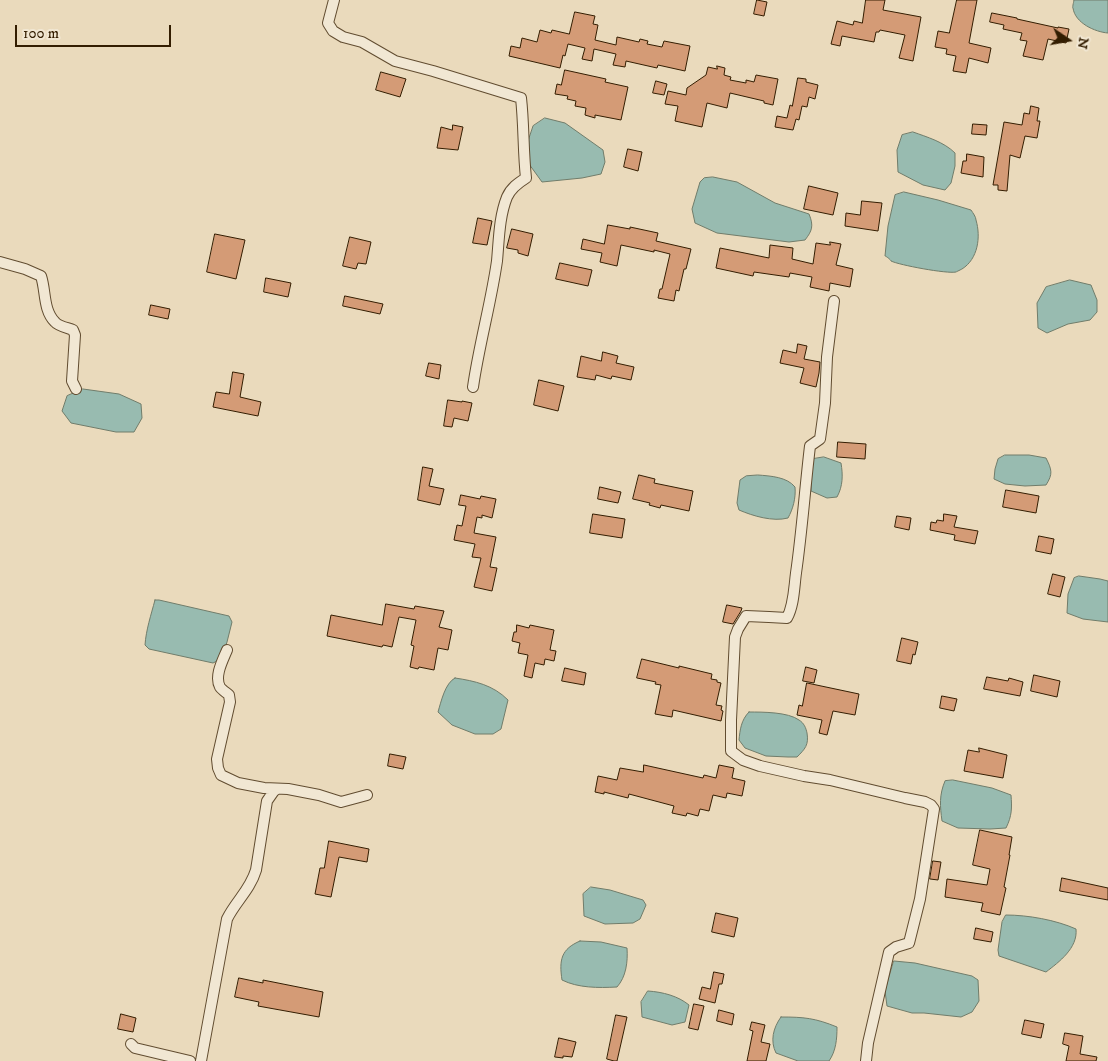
<!DOCTYPE html>
<html>
<head>
<meta charset="utf-8">
<style>
	body { margin:0 }
	#map { position:relative; width:1108px; height:1061px; overflow:hidden; background:#eadabc; font-family:"IM FELL DW Pica",serif }
	canvas { display:block }
	.north { position:absolute; left:1043px; top:15px; width:50px; height:50px; -webkit-text-stroke:4px #f1e7d3; paint-order:stroke; rotate:102deg; font-size:14px; font-weight:700; line-height:20px; text-align:center; color:#331d01 }
	.north::after { content:''; display:block; margin:auto; width:18px; height:22px; background:#331d01; clip-path:polygon(50% 0,100% 100%,50% 72%,0 100%) }
	.scale { position:absolute; left:15px; top:25px; width:156px; height:22px; box-sizing:border-box; border:2px solid #331d01; border-top:0; padding-left:6px; font-size:15px; line-height:18px; white-space:nowrap; color:#331d01; -webkit-text-stroke:4px #f1e7d3; paint-order:stroke }
</style>
</head>
<body>
<div id="map">
<canvas width="1108" height="1061"></canvas>
<div class="north">N</div>
<div class="scale">100 m</div>
</div>
<script>
const g = document.querySelector('canvas').getContext('2d');
g.lineJoin = 'round';
function paint(path, color) { g.fillStyle = color; g.fill(path, 'evenodd'); }
function stroke(path, color, width, dash) { g.strokeStyle = color; g.lineWidth = width; g.lineCap = dash ? 'butt' : 'round'; g.setLineDash(dash || []); g.stroke(path); }
const water = new Path2D(`
	M 1074,0 L 1108,0 L 1108,33 C 1095,32 1075,23 1073,8 C 1072,8 1074,1 1074,0 Z
	M 545,118 L 565,123 L 603,150 L 605,162 L 601,174 L 582,178 L 542,182 L 529,164 L 527,144 L 533,126 Z
	M 913,132 C 927,137 944,142 955,153 L 955,166 L 951,183 L 945,190 L 923,185 L 898,172 L 897,150 L 902,135 Z
	M 713,177 L 737,182 L 775,203 L 809,214 C 814,226 812,231 805,240 L 789,242 L 717,233 L 695,223 L 692,209 L 700,182 L 704,178 Z
	M 904,192 L 938,200 L 971,210 C 973,213 976,217 976,220 C 981,237 978,259 962,269 C 962,269 956,272 956,272 C 947,274 899,265 891,261 C 891,260 886,256 885,256 L 888,226 L 895,195 Z
	M 1070,280 L 1091,285 L 1097,300 L 1097,312 L 1090,320 L 1068,324 L 1047,333 L 1038,328 L 1037,303 L 1046,287 Z
	M 83,389 L 119,394 L 141,404 L 142,418 L 134,432 L 116,432 L 71,423 L 62,411 L 67,396 Z
	M 1005,455 L 1029,455 L 1046,458 C 1052,470 1053,474 1046,485 L 1025,486 L 1005,484 L 994,479 L 995,469 L 998,459 Z
	M 824,457 L 841,463 C 843,475 843,486 837,497 L 827,498 L 811,491 L 811,477 L 813,459 Z
	M 758,475 C 771,476 787,477 795,487 C 796,498 793,509 788,518 C 773,522 753,516 739,510 L 737,503 L 740,480 L 746,476 Z
	M 1079,576 L 1100,579 L 1108,581 L 1108,622 L 1083,619 L 1067,613 L 1068,594 L 1074,578 Z
	M 155,600 L 159,600 L 229,616 L 232,622 L 227,642 L 221,659 L 213,663 L 149,649 L 145,645 C 146,630 151,615 155,600 Z
	M 455,678 C 475,681 493,685 508,700 L 501,729 L 493,734 L 475,734 L 452,725 L 438,712 C 441,702 445,683 455,678 Z
	M 749,712 C 763,712 788,712 799,720 C 804,723 806,728 807,733 C 809,745 805,749 797,757 L 788,757 L 766,756 L 745,748 L 739,740 C 740,730 741,720 749,712 Z
	M 953,780 L 992,788 L 1011,795 C 1012,808 1012,816 1006,828 L 990,829 L 958,828 L 942,821 C 940,806 939,795 945,781 Z
	M 591,887 L 610,890 L 643,900 L 646,905 L 640,919 L 633,923 L 605,924 L 584,916 L 583,894 Z
	M 1006,915 C 1028,915 1056,920 1076,929 C 1078,948 1059,962 1046,972 L 999,956 L 998,950 L 1002,922 Z
	M 580,941 L 601,942 L 627,948 C 628,962 626,977 617,987 C 598,988 578,988 562,980 C 559,960 561,949 580,941 Z
	M 894,961 L 915,963 L 972,976 L 978,980 L 979,1001 L 972,1012 L 961,1017 L 924,1013 L 912,1013 L 887,1006 L 885,991 Z
	M 648,991 C 663,992 678,996 689,1005 L 685,1022 L 672,1025 L 642,1017 L 641,1002 Z
	M 781,1017 C 804,1017 815,1018 837,1027 C 837,1039 836,1051 829,1061 L 798,1061 L 776,1053 C 770,1041 773,1028 781,1017 Z`);
paint(water, '#98bbb0');
stroke(water, '#707c6a', 1);
const building = new Path2D(`
	M 757,0 L 767,2 L 764,16 L 754,14 Z
	M 866,0 L 885,0 L 883,10 L 921,17 L 913,61 L 899,58 L 905,35 L 880,30 L 879,32 L 876,32 L 874,42 L 842,36 L 840,46 L 831,44 L 837,21 L 853,25 L 854,21 L 862,23 Z
	M 957,0 L 977,0 L 969,43 L 991,48 L 988,63 L 969,58 L 966,73 L 953,71 L 956,56 L 946,54 L 947,49 L 935,47 L 938,31 L 949,33 Z
	M 575,12 L 595,16 L 593,24 L 598,25 L 595,40 L 616,45 L 617,37 L 639,42 L 640,39 L 648,41 L 647,44 L 662,47 L 664,41 L 690,46 L 685,71 L 658,65 L 657,68 L 626,61 L 625,67 L 613,65 L 616,54 L 594,49 L 592,61 L 582,59 L 585,48 L 568,44 L 565,56 L 563,55 L 560,68 L 509,56 L 511,46 L 520,48 L 522,38 L 537,42 L 540,30 L 551,33 L 552,30 L 569,34 Z
	M 992,13 L 1017,18 L 1017,19 L 1058,28 L 1058,27 L 1069,29 L 1066,43 L 1048,39 L 1043,60 L 1023,56 L 1027,41 L 1020,40 L 1022,33 L 1003,29 L 1004,25 L 990,22 Z
	M 717,66 L 725,68 L 724,75 L 731,77 L 730,80 L 746,83 L 746,80 L 754,82 L 756,75 L 778,79 L 773,105 L 764,103 L 764,101 L 730,93 L 727,108 L 707,103 L 702,127 L 675,121 L 678,106 L 665,104 L 668,91 L 686,95 L 687,88 L 706,75 L 708,67 L 717,69 Z
	M 565,70 L 606,79 L 605,82 L 628,87 L 621,120 L 595,115 L 595,118 L 585,115 L 586,108 L 575,106 L 576,101 L 567,99 L 568,96 L 555,94 L 557,84 L 561,85 Z
	M 381,72 L 406,79 L 400,97 L 376,90 Z
	M 798,78 L 806,79 L 806,82 L 818,85 L 815,99 L 809,97 L 807,107 L 802,106 L 799,120 L 796,119 L 793,130 L 775,127 L 777,116 L 787,118 L 790,105 L 792,106 Z
	M 656,81 L 667,84 L 664,95 L 653,93 Z
	M 1031,106 L 1039,108 L 1037,121 L 1040,121 L 1037,138 L 1025,136 L 1020,158 L 1010,155 L 1007,191 L 998,190 L 998,185 L 993,185 L 1004,122 L 1022,125 L 1024,113 L 1029,114 Z
	M 973,124 L 987,125 L 986,135 L 972,134 Z
	M 453,125 L 463,127 L 458,150 L 437,148 L 441,127 L 452,130 Z
	M 628,149 L 642,152 L 638,171 L 624,167 Z
	M 967,154 L 984,157 L 983,177 L 961,173 L 963,161 L 966,161 Z
	M 809,186 L 838,193 L 833,215 L 804,209 Z
	M 862,201 L 882,203 L 878,231 L 845,226 L 846,213 L 860,215 Z
	M 478,218 L 492,221 L 487,245 L 473,243 Z
	M 608,225 L 630,229 L 630,227 L 658,233 L 656,241 L 691,249 L 686,269 L 684,269 L 679,291 L 676,290 L 674,301 L 658,298 L 660,289 L 662,289 L 670,254 L 654,250 L 654,252 L 621,245 L 617,266 L 600,262 L 602,253 L 581,249 L 583,239 L 604,244 Z
	M 512,229 L 533,234 L 528,256 L 518,253 L 518,250 L 507,248 Z
	M 215,234 L 245,240 L 236,279 L 207,272 Z
	M 350,237 L 371,242 L 366,264 L 358,263 L 356,269 L 343,266 Z
	M 830,242 L 841,244 L 836,265 L 853,269 L 850,287 L 830,283 L 829,291 L 810,287 L 812,277 L 790,273 L 789,277 L 754,272 L 753,276 L 716,268 L 720,248 L 769,258 L 770,245 L 793,248 L 792,259 L 813,264 L 816,243 L 830,245 Z
	M 560,263 L 592,270 L 588,286 L 556,279 Z
	M 266,278 L 291,283 L 288,297 L 264,292 Z
	M 345,296 L 383,304 L 380,314 L 343,306 Z
	M 151,305 L 170,309 L 168,319 L 149,315 Z
	M 798,344 L 807,346 L 804,359 L 820,362 L 819,373 L 816,387 L 800,383 L 804,368 L 780,363 L 783,350 L 796,353 Z
	M 603,352 L 618,356 L 616,363 L 634,367 L 631,380 L 612,376 L 611,379 L 596,375 L 595,380 L 577,377 L 581,356 L 601,361 Z
	M 429,363 L 441,365 L 439,379 L 426,376 Z
	M 233,372 L 244,374 L 240,397 L 261,402 L 258,416 L 213,407 L 216,392 L 229,394 Z
	M 539,380 L 564,386 L 558,411 L 534,405 Z
	M 448,400 L 462,402 L 462,401 L 472,403 L 468,421 L 454,418 L 452,427 L 444,426 Z
	M 838,442 L 866,444 L 865,459 L 837,457 Z
	M 423,467 L 433,469 L 429,486 L 444,489 L 440,505 L 418,500 Z
	M 639,475 L 655,479 L 654,483 L 693,491 L 689,511 L 661,505 L 660,508 L 649,505 L 650,503 L 633,499 Z
	M 600,487 L 621,492 L 618,503 L 598,499 Z
	M 1006,490 L 1039,496 L 1036,513 L 1003,507 Z
	M 461,495 L 480,499 L 481,496 L 496,499 L 492,518 L 482,515 L 482,518 L 477,517 L 474,533 L 496,537 L 490,567 L 497,568 L 492,591 L 474,587 L 481,558 L 472,557 L 475,544 L 454,540 L 457,525 L 462,526 L 466,506 L 459,505 Z
	M 593,514 L 625,519 L 622,538 L 590,533 Z
	M 944,514 L 957,516 L 954,527 L 978,531 L 975,544 L 954,540 L 955,535 L 930,530 L 931,522 L 936,523 L 937,520 L 943,521 Z
	M 897,516 L 911,518 L 909,530 L 895,527 Z
	M 1039,536 L 1054,539 L 1051,554 L 1036,551 Z
	M 1053,574 L 1065,577 L 1060,597 L 1048,594 Z
	M 386,604 L 414,609 L 415,606 L 444,611 L 439,627 L 452,630 L 448,650 L 438,648 L 434,670 L 419,667 L 418,669 L 410,667 L 414,646 L 411,645 L 416,620 L 399,617 L 392,647 L 383,645 L 382,647 L 327,636 L 331,615 L 382,625 Z
	M 727,605 L 742,608 L 741,611 L 733,624 L 723,622 Z
	M 517,625 L 529,628 L 530,625 L 554,630 L 550,650 L 556,651 L 554,661 L 545,659 L 544,665 L 535,663 L 532,678 L 524,676 L 528,655 L 518,653 L 520,643 L 512,641 L 514,632 L 516,632 Z
	M 902,638 L 918,642 L 915,655 L 913,654 L 911,664 L 897,661 Z
	M 642,659 L 679,668 L 679,666 L 712,674 L 711,679 L 717,680 L 717,682 L 721,683 L 716,705 L 722,706 L 721,710 L 723,711 L 721,721 L 673,710 L 672,717 L 655,714 L 661,685 L 655,684 L 656,682 L 637,678 Z
	M 806,667 L 817,670 L 814,683 L 803,681 Z
	M 565,668 L 586,673 L 584,685 L 562,681 Z
	M 1034,675 L 1060,681 L 1057,697 L 1031,691 Z
	M 987,677 L 1008,681 L 1009,678 L 1023,682 L 1020,696 L 984,689 Z
	M 807,683 L 859,694 L 855,715 L 833,711 L 827,735 L 819,733 L 822,720 L 797,715 L 799,705 L 802,706 Z
	M 942,696 L 957,699 L 954,711 L 940,708 Z
	M 979,748 L 1007,755 L 1003,778 L 964,771 L 968,750 L 979,752 Z
	M 390,754 L 406,757 L 403,769 L 388,766 Z
	M 644,765 L 703,778 L 704,775 L 716,778 L 719,765 L 734,768 L 732,778 L 745,781 L 742,796 L 727,793 L 726,798 L 713,795 L 709,811 L 700,809 L 698,816 L 687,813 L 686,816 L 672,813 L 674,806 L 629,794 L 628,798 L 604,792 L 604,794 L 595,792 L 598,776 L 617,780 L 620,768 L 643,772 Z
	M 980,830 L 1012,837 L 1009,855 L 1010,855 L 1004,887 L 1006,888 L 1000,915 L 981,911 L 983,903 L 945,897 L 947,879 L 987,885 L 990,869 L 973,865 Z
	M 329,841 L 369,849 L 367,862 L 339,857 L 331,897 L 315,894 L 320,868 L 324,868 Z
	M 933,861 L 941,862 L 938,880 L 930,879 Z
	M 1062,878 L 1108,888 L 1108,900 L 1060,891 Z
	M 716,913 L 738,918 L 734,937 L 712,932 Z
	M 976,928 L 993,932 L 991,942 L 974,939 Z
	M 714,972 L 724,974 L 722,984 L 719,984 L 715,1003 L 699,999 L 702,987 L 710,989 Z
	M 239,978 L 263,983 L 263,980 L 323,992 L 319,1017 L 258,1006 L 259,1002 L 235,997 Z
	M 694,1004 L 704,1006 L 698,1030 L 689,1028 Z
	M 719,1010 L 734,1014 L 732,1025 L 717,1021 Z
	M 121,1014 L 136,1018 L 133,1032 L 118,1029 Z
	M 616,1015 L 627,1017 L 617,1061 L 614,1061 L 607,1059 Z
	M 1025,1020 L 1044,1024 L 1041,1038 L 1022,1034 Z
	M 752,1022 L 765,1025 L 761,1042 L 770,1044 L 766,1061 L 747,1061 L 753,1031 L 750,1030 Z
	M 1065,1033 L 1083,1036 L 1080,1054 L 1097,1057 L 1096,1061 L 1066,1061 L 1069,1046 L 1063,1044 Z
	M 559,1038 L 576,1042 L 572,1057 L 563,1056 L 563,1058 L 555,1057 Z`);
paint(building, '#d49b76');
stroke(building, '#331d01', 1);
const minor = new Path2D(`
	M 334,0 L 328,23 L 333,31 L 343,37 L 362,42 L 395,61 L 433,71 L 521,98 C 524,124 523,151 526,178 C 518,183 511,188 507,197 C 499,217 499,240 497,261 C 491,303 479,345 473,387
	M 0,262 L 25,269 L 41,276 C 46,291 43,310 55,322 C 58,326 68,328 73,330 L 75,335 L 72,381 L 76,389
	M 834,301 L 827,357 L 825,403 L 820,439 L 810,446 C 805,488 802,531 796,573 C 794,588 794,605 787,618 L 769,617 L 746,616 L 738,629 L 735,637 L 731,720 L 731,751 L 743,760 L 760,766 L 804,776 L 830,780 L 905,798 L 925,802 L 931,805 L 934,809 L 920,899 L 909,943 L 896,947 L 889,952 L 868,1043 L 866,1061
	M 227,650 C 223,660 214,676 220,687 C 222,690 227,693 229,695 L 230,702 L 217,759 L 218,768 L 221,775 L 238,783 L 264,788 L 288,789 L 319,795 L 341,802 L 367,795
	M 131,1044 L 135,1048 L 190,1061
	M 201,1061 L 227,919 C 236,901 250,890 256,870 L 267,801 L 274,791 L 277,789`);
stroke(minor, '#614c30', 12);
stroke(minor, '#f1e7d3', 10);
</script>
</body>
</html>
